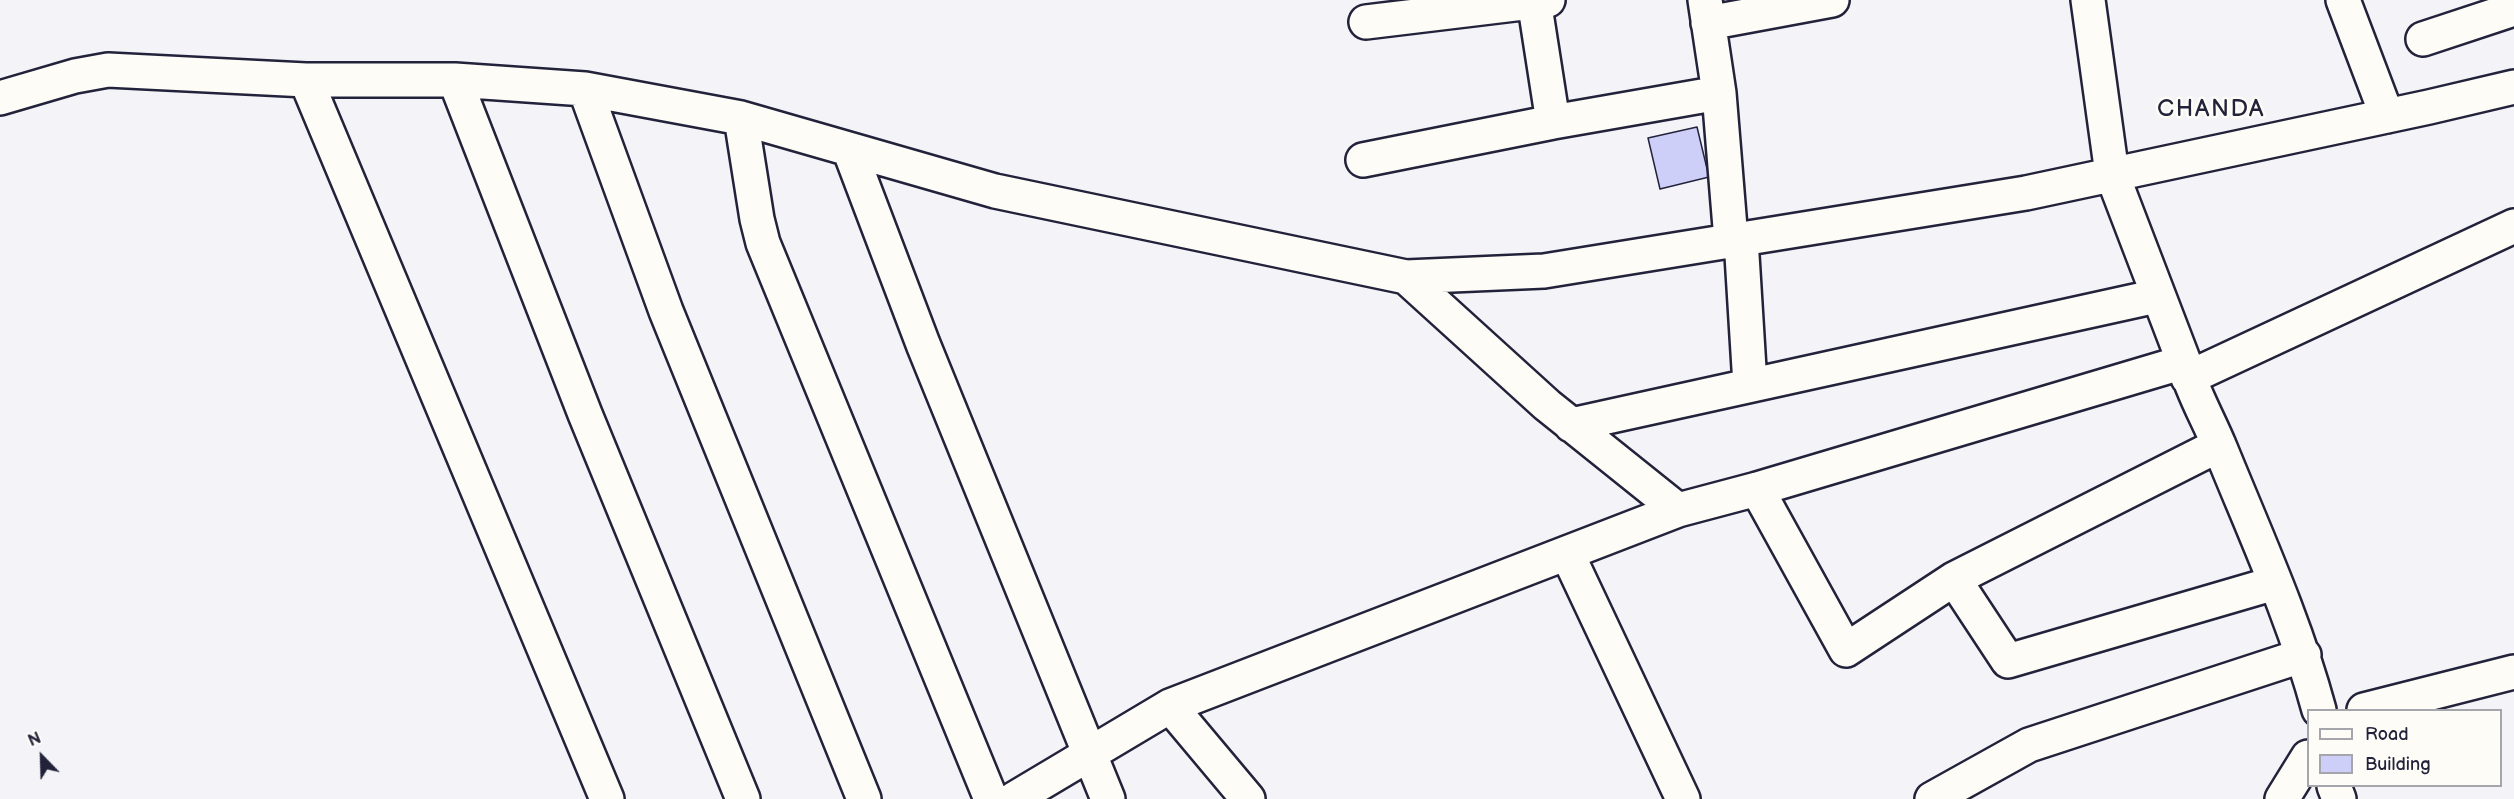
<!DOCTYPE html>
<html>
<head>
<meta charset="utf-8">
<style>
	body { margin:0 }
	#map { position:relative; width:2514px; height:799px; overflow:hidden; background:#f4f3f7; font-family:"Balsamiq Sans",sans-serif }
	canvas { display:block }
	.legend { position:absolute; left:2307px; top:709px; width:195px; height:78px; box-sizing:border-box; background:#fdfcf7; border:2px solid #a5a5ac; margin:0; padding:8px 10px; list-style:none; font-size:18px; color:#22223b }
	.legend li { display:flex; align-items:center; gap:12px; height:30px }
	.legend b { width:30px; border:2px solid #a5a5ac }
	.north { position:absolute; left:12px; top:727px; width:60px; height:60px; -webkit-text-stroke:4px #fdfcf7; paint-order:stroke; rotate:337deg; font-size:16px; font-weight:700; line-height:24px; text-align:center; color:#22223b }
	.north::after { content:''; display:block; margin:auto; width:21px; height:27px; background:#22223b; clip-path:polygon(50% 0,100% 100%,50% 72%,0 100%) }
</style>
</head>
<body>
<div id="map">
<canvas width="2514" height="799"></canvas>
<ul class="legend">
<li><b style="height:8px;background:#fdfcf7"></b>Road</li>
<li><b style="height:16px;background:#cecff8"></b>Building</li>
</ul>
<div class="north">N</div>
</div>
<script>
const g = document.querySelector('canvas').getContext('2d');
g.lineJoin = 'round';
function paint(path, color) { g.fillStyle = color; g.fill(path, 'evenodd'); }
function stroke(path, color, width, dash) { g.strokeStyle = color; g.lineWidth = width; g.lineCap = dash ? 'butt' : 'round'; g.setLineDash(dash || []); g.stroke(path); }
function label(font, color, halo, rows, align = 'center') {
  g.font = font + ' "Balsamiq Sans",sans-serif'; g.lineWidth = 5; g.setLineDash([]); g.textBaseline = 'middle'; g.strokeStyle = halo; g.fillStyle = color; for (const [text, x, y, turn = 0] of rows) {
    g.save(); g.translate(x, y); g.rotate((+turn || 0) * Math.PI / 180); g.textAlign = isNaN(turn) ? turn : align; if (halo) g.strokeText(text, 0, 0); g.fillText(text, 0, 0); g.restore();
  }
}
const building = new Path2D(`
	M 1697,127 L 1709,177 L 1660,189 L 1648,138 Z`);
paint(building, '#cecff8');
stroke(building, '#22223b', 1.5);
const minor = new Path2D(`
	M 1534,0 L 1553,122
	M 1705,0 L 1719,93 L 1731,240
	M 2343,0 L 2387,116
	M 1366,22 L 1548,0
	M 1708,23 L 1832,0
	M 2423,39 L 2514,9
	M 306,80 L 607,799
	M 455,80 L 585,414 L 743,799
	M 585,89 L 666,311 L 864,799
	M 0,98 L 75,76 L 108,70 L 306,80 L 455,80 L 585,89 L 741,118 L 995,191 L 1406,277 L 1544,271 L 2026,193 L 2429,107 L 2514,87
	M 741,118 L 757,219 L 763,243 L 991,799
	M 849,149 L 923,344 L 1108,799
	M 1363,160 L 1553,122 L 1719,93
	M 1741,239 L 1750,385
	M 1406,277 L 1547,405 L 1678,510
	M 2184,362 C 2192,392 2209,420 2221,450 C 2256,536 2295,621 2319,710
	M 2188,378 L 2514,226
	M 1571,425 L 2157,296
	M 1757,489 L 1846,650 L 1954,579 L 2219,445
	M 1567,553 L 1683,799
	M 1954,579 L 2008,661 L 2275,583
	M 1170,706 L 1248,799
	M 2364,710 L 2514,672
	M 2334,786 L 2339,799
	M 1014,799 L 1170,706 L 1678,510 L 1757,489 L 2184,362 L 2112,174 L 2088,0
	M 1932,799 L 2029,745 L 2304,655
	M 2282,799 L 2308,757`);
stroke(minor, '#22223b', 38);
stroke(minor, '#fdfcf7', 33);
g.letterSpacing = '1.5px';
label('24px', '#22223b', '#fdfcf7', [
	["CHANDA",2211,110]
]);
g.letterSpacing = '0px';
</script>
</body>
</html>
